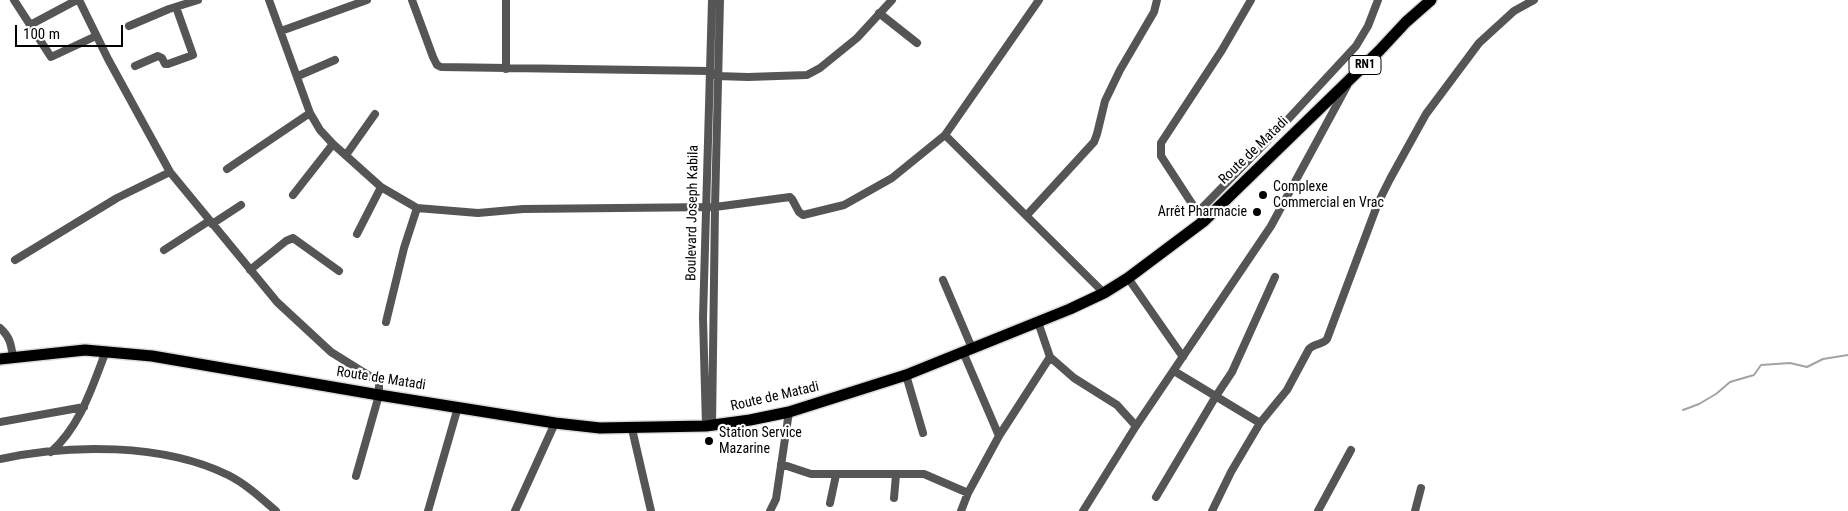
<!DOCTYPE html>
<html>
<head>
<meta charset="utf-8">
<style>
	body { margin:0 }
	#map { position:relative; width:1848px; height:511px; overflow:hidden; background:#fff; font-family:"Roboto Condensed",sans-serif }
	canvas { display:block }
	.scale { position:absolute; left:15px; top:25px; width:108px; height:22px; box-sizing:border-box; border:2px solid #000; border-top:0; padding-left:6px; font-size:15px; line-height:18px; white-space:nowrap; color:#000; -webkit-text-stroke:4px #fff; paint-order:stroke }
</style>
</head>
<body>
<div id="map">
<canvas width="1848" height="511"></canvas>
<div class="scale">100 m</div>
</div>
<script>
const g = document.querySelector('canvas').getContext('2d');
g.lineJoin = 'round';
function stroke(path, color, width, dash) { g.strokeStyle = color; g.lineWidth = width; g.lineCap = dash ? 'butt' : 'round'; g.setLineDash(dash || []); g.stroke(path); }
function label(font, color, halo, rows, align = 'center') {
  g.font = font + ' "Roboto Condensed",sans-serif'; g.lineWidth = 4.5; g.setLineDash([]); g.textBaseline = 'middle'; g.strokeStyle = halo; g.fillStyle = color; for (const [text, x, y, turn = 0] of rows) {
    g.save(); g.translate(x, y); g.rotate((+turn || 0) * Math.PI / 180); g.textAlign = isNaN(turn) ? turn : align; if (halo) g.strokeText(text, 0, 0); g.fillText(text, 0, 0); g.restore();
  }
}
stroke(new Path2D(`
	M 1683,410 L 1699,404 L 1716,394 L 1730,382 L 1754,375 L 1761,365 L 1790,363 L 1807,367 L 1823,359 L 1848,355`), '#a3a3a3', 2);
const highway = new Path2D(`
	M 0,359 L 85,350 L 152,356 L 379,395 L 555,423 L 600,428 L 706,426 L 750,420 L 789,412 L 906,375 L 1070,309 L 1104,293 L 1128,278 L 1204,221 L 1379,51 L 1406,22 L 1431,0`);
stroke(highway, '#dbdbdb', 14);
stroke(new Path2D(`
	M 14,0 L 51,57 L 96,36
	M 79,0 L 108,59 L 170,172 L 277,302 L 331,352 L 379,382 L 379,395 L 356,476
	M 269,0 L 310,113 L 320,130 L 333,144 L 381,187 L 417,208 L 478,213 L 523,209 L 715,207 L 790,197 L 792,199 L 799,212 L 803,215 L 844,205 L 892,178 L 945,135 L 1039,0
	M 412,0 L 433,57 L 437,65 L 441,67 L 709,71 L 717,76 L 748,77 L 807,75 L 820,68 L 857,38 L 892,0
	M 506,0 L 506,69
	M 879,13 L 917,43
	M 30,25 L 77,0
	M 129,26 L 169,9 L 198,0
	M 281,31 L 367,0
	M 135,66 L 158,56 L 162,58 L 165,64 L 168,64 L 193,55 L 176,7
	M 298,76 L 335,60
	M 945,135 L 1104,293
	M 346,155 L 375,114
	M 227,169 L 310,113
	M 293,195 L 333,144
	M 1198,212 L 1279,129 L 1356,46 L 1368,26 L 1378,0
	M 1027,215 L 1094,142 L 1097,134 L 1105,101 L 1120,70 L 1154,12 L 1157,0
	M 1200,216 L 1161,156 L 1161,143 L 1222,50 L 1251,0
	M 212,224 L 241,205
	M 357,234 L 381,187
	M 164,250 L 209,221
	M 15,260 L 117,198 L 170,172
	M 250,270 L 286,241 L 293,238 L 339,271
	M 1128,278 L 1183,357
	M 943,280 L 972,348
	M 386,322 L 404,248 L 417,208
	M 1038,322 L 1050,357 L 1074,378 L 1117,405 L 1136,426
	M 0,328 C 10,337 11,344 13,357
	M 963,352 L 999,436
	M 1174,371 L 1260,423
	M 906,375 L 923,433
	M 0,422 L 84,407
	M 706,426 L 703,318 L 712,0
	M 712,426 L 715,207 L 720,0
	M 632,429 L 651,511
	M 51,452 C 81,425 92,387 106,351
	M 0,459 C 69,444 163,443 228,475 C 246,484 261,498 276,511
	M 781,464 L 811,474 L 924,474 L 968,493
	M 1156,497 L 1216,396 L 1232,372 L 1275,277
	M 894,498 L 896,475
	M 830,503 L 836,475
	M 428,511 L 458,407
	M 515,511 L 555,423
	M 770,511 L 776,499 L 789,412
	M 961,511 L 968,493 L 999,436 L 1050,357
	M 1083,511 L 1136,426 L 1271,226 L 1347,86
	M 1212,511 L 1231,472 L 1260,423 L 1287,390 L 1309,349 C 1314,343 1323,345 1327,339 L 1378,203 L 1390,179 L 1426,114 L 1479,43 L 1514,11 L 1534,0
	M 1318,511 L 1351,450
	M 1415,511 L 1421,488`), '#555', 8);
stroke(highway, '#000', 11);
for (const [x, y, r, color] of [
	[1263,195,5,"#000"],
	[1257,212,5,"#000"],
	[709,441,5,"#000"]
]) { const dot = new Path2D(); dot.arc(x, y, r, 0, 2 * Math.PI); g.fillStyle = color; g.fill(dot); stroke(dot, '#fff', 2); }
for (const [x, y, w] of [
	[1365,65,32]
]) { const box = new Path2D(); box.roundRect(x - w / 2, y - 9.5, w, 19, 4); g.fillStyle = '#fff'; g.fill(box); stroke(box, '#000', 1); }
label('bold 12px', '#000', null, [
	["RN1",1365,65]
]);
label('14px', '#000', '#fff', [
	["Route de Matadi",1254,151,-44],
	["Boulevard Joseph Kabila",693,213,-89],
	["Route de Matadi",381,379,9],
	["Route de Matadi",775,397,-13]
]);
label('14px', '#000', '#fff', [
	["Complexe",1273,187],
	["Commercial en Vrac",1273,203],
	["Arrêt Pharmacie",1247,212,"right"],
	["Station Service",719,433],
	["Mazarine",719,449]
], 'left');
</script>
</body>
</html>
